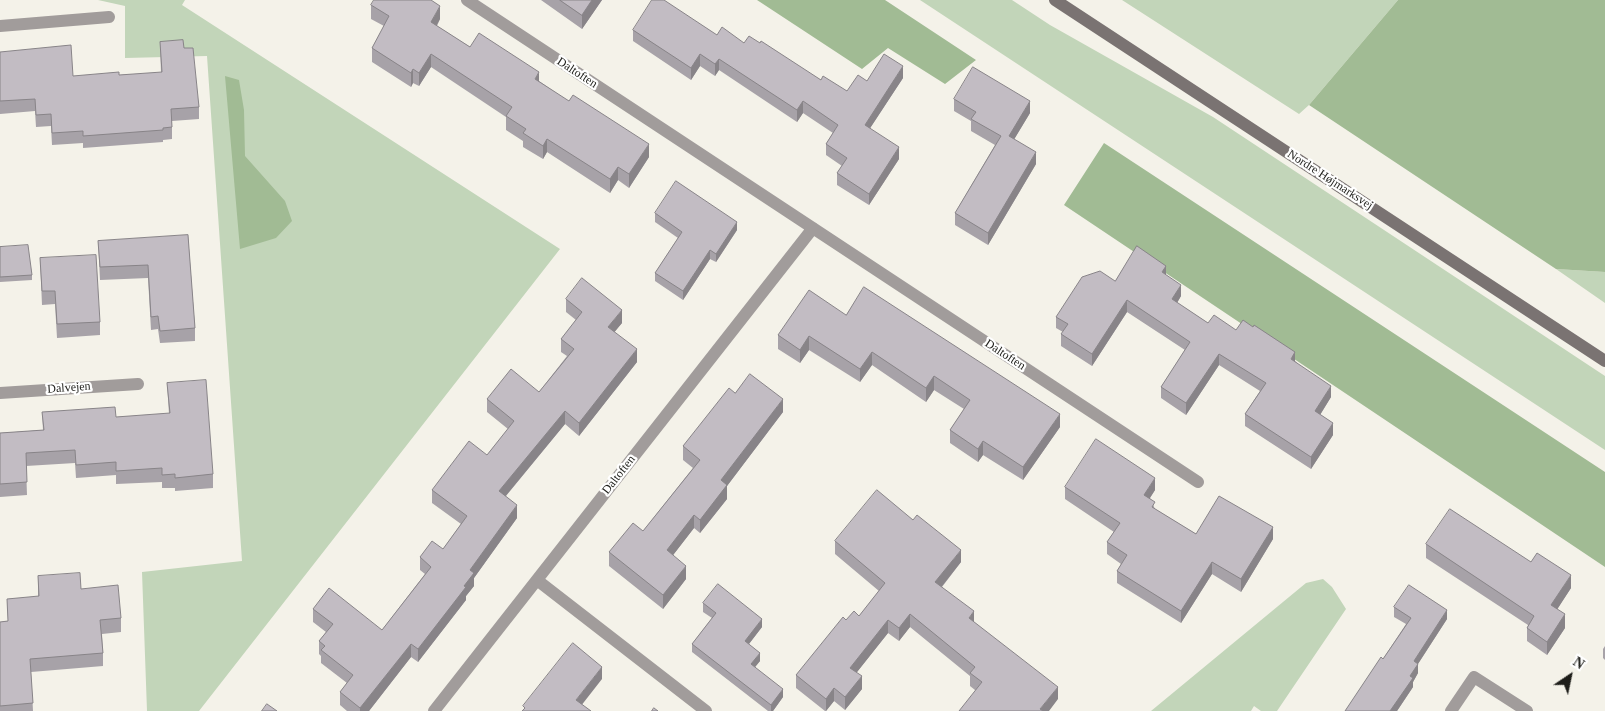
<!DOCTYPE html>
<html>
<head>
<meta charset="utf-8">
<style>
	body { margin:0 }
	#map { position:relative; width:1605px; height:711px; overflow:hidden; background:#f4f2e9; font-family:Georgia,serif }
	canvas { display:block }
	.north { position:absolute; left:1545px; top:651px; width:50px; height:50px; -webkit-text-stroke:4px #fff; paint-order:stroke; rotate:34deg; font-size:14px; font-weight:700; line-height:20px; text-align:center; color:#1d1d19 }
	.north::after { content:''; display:block; margin:auto; width:18px; height:22px; background:#1d1d19; clip-path:polygon(50% 0,100% 100%,50% 72%,0 100%) }
</style>
</head>
<body>
<div id="map">
<canvas width="1605" height="711"></canvas>
<div class="north">N</div>
</div>
<script>
const g = document.querySelector('canvas').getContext('2d');
g.lineJoin = 'round';
function paint(path, color) { g.fillStyle = color; g.fill(path, 'evenodd'); }
function stroke(path, color, width, dash) { g.strokeStyle = color; g.lineWidth = width; g.lineCap = dash ? 'butt' : 'round'; g.setLineDash(dash || []); g.stroke(path); }
function label(font, color, halo, rows, align = 'center') {
  g.font = font + ' Georgia,serif'; g.lineWidth = 4.5; g.setLineDash([]); g.textBaseline = 'middle'; g.strokeStyle = halo; g.fillStyle = color; for (const [text, x, y, turn = 0] of rows) {
    g.save(); g.translate(x, y); g.rotate((+turn || 0) * Math.PI / 180); g.textAlign = isNaN(turn) ? turn : align; if (halo) g.strokeText(text, 0, 0); g.fillText(text, 0, 0); g.restore();
  }
}
paint(new Path2D(`
	M 98,0 L 185,0 L 182,5 L 560,249 L 199,711 L 147,711 L 142,572 L 242,561 L 207,56 L 125,58 L 125,6 Z
	M 920,0 L 1012,0 L 1050,25 L 1213,117 L 1605,376 L 1605,450 Z
	M 1122,0 L 1398,0 L 1309,105 L 1299,114 Z
	M 1556,269 L 1605,272 L 1605,303 Z
	M 1323,579 L 1332,587 L 1346,609 L 1277,711 L 1261,711 L 1254,706 L 1251,711 L 1151,711 L 1306,583 Z`), '#c2d5b9');
paint(new Path2D(`
	M 757,0 L 885,0 L 976,60 L 945,84 L 888,48 L 862,69 Z
	M 1398,0 L 1605,0 L 1605,272 L 1556,269 L 1309,105 Z
	M 225,76 L 239,80 L 244,110 L 245,156 L 285,201 L 292,221 L 276,238 L 240,249 Z
	M 1104,143 L 1605,472 L 1605,567 L 1064,205 Z`), '#a1bb94');
stroke(new Path2D(`
	M 467,0 L 1198,482
	M 0,26 L 109,17
	M 0,393 L 138,384
	M 537,580 L 706,711
	M 434,711 L 813,228
	M 1451,711 L 1474,677 L 1527,711`), '#a19c9b', 12);
stroke(new Path2D(`
	M 1055,0 L 1605,361`), '#7a7372', 12);
paint(new Path2D(`
	M 541,0 L 602,0 L 582,29 Z
	M 371,5 L 440,19 L 437,26 L 470,47 L 539,81 L 649,157 L 629,188 L 618,180 L 610,193 L 547,152 L 543,159 L 523,147 L 523,141 L 506,130 L 506,117 L 431,67 L 419,86 L 413,83 L 411,87 L 372,62 L 372,48 L 384,26 L 371,19 Z
	M 633,30 L 717,35 L 744,43 L 821,80 L 847,91 L 867,81 L 903,78 L 870,128 L 899,159 L 869,205 L 837,185 L 837,173 L 842,166 L 826,155 L 826,144 L 833,133 L 803,113 L 797,122 L 719,70 L 715,76 L 700,66 L 691,80 L 633,41 Z
	M 160,42 L 184,48 L 199,107 L 199,119 L 172,121 L 172,139 L 163,140 L 163,142 L 83,148 L 83,143 L 52,145 L 51,126 L 36,127 L 35,111 L 0,114 L 0,52 L 73,76 L 119,75 L 161,73 Z
	M 954,99 L 1030,113 L 1014,139 L 1036,164 L 988,245 L 955,225 L 955,213 L 995,145 L 971,131 L 971,121 L 954,111 Z
	M 655,213 L 737,230 L 716,262 L 710,259 L 683,300 L 655,281 L 655,273 L 678,238 L 655,222 Z
	M 188,235 L 195,328 L 195,341 L 160,343 L 158,329 L 151,330 L 148,278 L 100,280 L 98,241 Z
	M 0,247 L 32,275 L 32,280 L 0,282 Z
	M 40,258 L 100,322 L 100,335 L 57,338 L 55,304 L 42,305 Z
	M 1166,275 L 1181,296 L 1177,303 L 1208,323 L 1236,330 L 1295,361 L 1331,397 L 1320,415 L 1333,435 L 1311,469 L 1245,426 L 1245,414 L 1260,391 L 1219,365 L 1186,415 L 1161,398 L 1161,387 L 1185,350 L 1127,312 L 1092,366 L 1061,346 L 1061,334 L 1063,332 L 1056,328 L 1056,317 L 1115,281 Z
	M 566,299 L 622,323 L 614,332 L 637,362 L 579,436 L 565,424 L 506,496 L 517,518 L 474,578 L 474,586 L 466,596 L 466,600 L 418,662 L 411,657 L 369,711 L 347,711 L 340,705 L 340,692 L 347,683 L 321,663 L 321,656 L 319,654 L 319,641 L 326,632 L 313,622 L 313,609 L 382,630 L 425,574 L 420,570 L 420,557 L 443,549 L 461,524 L 432,503 L 432,490 L 487,455 L 508,429 L 487,412 L 487,399 L 539,392 L 567,356 L 561,352 L 561,339 L 576,320 L 566,312 Z
	M 846,315 L 1060,427 L 1023,480 L 983,455 L 978,462 L 950,443 L 950,430 L 964,409 L 934,390 L 926,402 L 872,365 L 860,382 L 809,350 L 800,363 L 778,349 L 778,335 Z
	M 167,383 L 213,474 L 213,488 L 175,491 L 175,488 L 162,488 L 162,482 L 116,484 L 116,475 L 76,478 L 75,463 L 26,466 L 27,495 L 0,497 L 0,433 L 43,430 L 42,412 L 116,417 L 169,414 Z
	M 735,393 L 783,412 L 727,486 L 727,499 L 700,533 L 694,528 L 673,555 L 686,579 L 663,609 L 609,566 L 609,552 L 643,531 L 693,468 L 683,460 L 683,446 Z
	M 1065,487 L 1155,490 L 1150,498 L 1155,509 L 1196,534 L 1273,539 L 1241,592 L 1212,574 L 1181,623 L 1117,583 L 1117,571 L 1121,564 L 1107,554 L 1107,542 L 1114,532 L 1065,499 Z
	M 835,541 L 961,562 L 942,587 L 974,622 L 1058,699 L 975,690 L 970,686 L 970,676 L 910,627 L 899,641 L 888,633 L 856,673 L 862,689 L 845,710 L 834,701 L 826,711 L 825,711 L 796,688 L 796,675 L 846,620 L 859,616 L 879,591 L 835,554 Z
	M 1426,544 L 1571,588 L 1557,609 L 1565,628 L 1547,655 L 1527,641 L 1527,628 L 1528,625 L 1426,558 Z
	M 38,576 L 81,589 L 121,618 L 121,632 L 102,634 L 103,653 L 103,666 L 31,672 L 33,711 L 0,711 L 0,622 L 8,621 L 7,599 L 38,597 Z
	M 703,603 L 762,627 L 749,644 L 760,661 L 755,667 L 783,697 L 773,711 L 768,711 L 692,652 L 692,644 L 712,618 L 703,612 Z
	M 1394,607 L 1447,619 L 1418,664 L 1418,673 L 1413,682 L 1413,687 L 1397,711 L 1345,711 L 1383,659 L 1406,624 L 1394,617 Z
	M 1605,646 L 1605,660 L 1603,658 L 1603,649 Z`), '#a7a2a8');
paint(new Path2D(`
	M 592,0 L 602,0 L 582,29 L 582,15 Z
	M 440,6 L 440,19 L 431,35 L 431,22 Z
	M 431,54 L 431,67 L 419,86 L 419,73 Z
	M 700,54 L 700,66 L 691,80 L 691,68 Z
	M 719,59 L 719,70 L 715,76 L 715,64 Z
	M 903,66 L 903,78 L 865,136 L 865,125 Z
	M 413,69 L 413,83 L 411,87 L 411,73 Z
	M 539,72 L 539,85 L 535,79 Z
	M 803,101 L 803,113 L 797,122 L 797,110 Z
	M 1030,101 L 1030,113 L 1009,148 L 1009,136 Z
	M 547,139 L 547,152 L 543,159 L 543,146 Z
	M 649,144 L 649,157 L 629,188 L 629,174 Z
	M 899,147 L 899,159 L 869,205 L 869,194 Z
	M 1036,152 L 1036,164 L 988,245 L 988,233 Z
	M 618,167 L 618,180 L 610,193 L 610,179 Z
	M 737,222 L 737,230 L 716,262 L 716,254 Z
	M 710,250 L 710,259 L 683,300 L 683,291 Z
	M 1166,266 L 1166,277 L 1162,272 Z
	M 1181,285 L 1181,296 L 1172,311 L 1172,299 Z
	M 1127,300 L 1127,312 L 1092,366 L 1092,354 Z
	M 622,310 L 622,323 L 608,340 L 608,327 Z
	M 809,336 L 809,350 L 800,363 L 800,350 Z
	M 637,349 L 637,362 L 579,436 L 579,423 Z
	M 872,352 L 872,365 L 860,382 L 860,369 Z
	M 1295,352 L 1295,364 L 1291,359 Z
	M 1219,354 L 1219,365 L 1186,415 L 1186,403 Z
	M 934,376 L 934,390 L 926,402 L 926,388 Z
	M 1331,386 L 1331,397 L 1315,423 L 1315,411 Z
	M 783,399 L 783,412 L 727,486 L 727,499 L 700,533 L 700,520 L 721,480 Z
	M 565,411 L 565,424 L 499,504 L 499,491 Z
	M 1060,414 L 1060,427 L 1023,480 L 1023,467 Z
	M 1333,423 L 1333,435 L 1311,469 L 1311,457 Z
	M 983,441 L 983,455 L 978,462 L 978,449 Z
	M 1155,478 L 1155,490 L 1144,507 L 1144,495 Z
	M 517,505 L 517,518 L 474,578 L 474,586 L 466,596 L 466,600 L 418,662 L 418,649 L 464,586 L 470,570 Z
	M 694,515 L 694,528 L 667,563 L 667,550 Z
	M 1273,527 L 1273,539 L 1241,592 L 1241,579 Z
	M 961,550 L 961,562 L 935,595 L 935,582 Z
	M 1212,562 L 1212,574 L 1181,623 L 1181,611 Z
	M 686,566 L 686,579 L 663,609 L 663,595 Z
	M 1571,575 L 1571,588 L 1551,619 L 1551,605 Z
	M 1447,610 L 1447,619 L 1414,670 L 1414,661 Z
	M 974,611 L 974,624 L 969,618 Z
	M 910,614 L 910,627 L 899,641 L 899,628 Z
	M 1565,614 L 1565,628 L 1547,655 L 1547,642 Z
	M 762,619 L 762,627 L 745,649 L 745,641 Z
	M 888,620 L 888,633 L 850,681 L 850,668 Z
	M 411,644 L 411,657 L 369,711 L 360,711 L 360,708 Z
	M 760,653 L 760,661 L 751,672 L 751,664 Z
	M 1418,664 L 1418,673 L 1413,682 L 1413,687 L 1397,711 L 1390,711 L 1410,676 Z
	M 602,667 L 602,679 L 577,711 L 576,700 Z
	M 862,676 L 862,689 L 845,710 L 845,697 Z
	M 1058,687 L 1058,699 L 1049,711 L 1040,711 L 1040,709 Z
	M 834,688 L 834,701 L 826,711 L 826,699 Z
	M 783,689 L 783,697 L 773,711 L 771,711 L 771,705 Z`), '#888488');
const building = new Path2D(`
	M 374,0 L 431,0 L 440,6 L 431,22 L 470,47 L 479,33 L 539,72 L 535,79 L 569,101 L 573,95 L 649,144 L 629,174 L 618,167 L 610,179 L 547,139 L 543,146 L 523,133 L 526,129 L 506,116 L 512,107 L 431,54 L 419,73 L 413,69 L 411,73 L 372,48 L 389,16 L 371,5 Z
	M 560,0 L 592,0 L 582,15 Z
	M 652,0 L 664,0 L 717,35 L 722,27 L 744,43 L 749,36 L 760,43 L 761,41 L 821,80 L 823,76 L 847,91 L 858,75 L 867,81 L 884,54 L 903,66 L 865,125 L 899,147 L 869,194 L 837,173 L 847,158 L 826,144 L 838,125 L 803,101 L 797,110 L 719,59 L 715,64 L 700,54 L 691,68 L 633,30 Z
	M 183,40 L 184,48 L 193,48 L 199,107 L 171,109 L 172,127 L 163,128 L 163,130 L 83,136 L 83,131 L 52,133 L 51,114 L 36,115 L 35,99 L 0,101 L 0,52 L 71,45 L 73,76 L 119,72 L 119,75 L 162,72 L 160,42 Z
	M 973,67 L 1030,101 L 1009,136 L 1036,152 L 988,233 L 955,213 L 1001,136 L 971,119 L 976,112 L 954,99 Z
	M 676,181 L 737,222 L 716,254 L 710,250 L 683,291 L 655,273 L 682,232 L 655,213 Z
	M 188,235 L 195,328 L 160,331 L 158,316 L 151,317 L 148,265 L 100,267 L 98,241 Z
	M 28,245 L 32,275 L 0,277 L 0,247 Z
	M 1137,246 L 1166,266 L 1162,272 L 1181,285 L 1172,299 L 1208,323 L 1214,315 L 1236,330 L 1243,320 L 1253,327 L 1254,325 L 1295,352 L 1291,359 L 1331,386 L 1315,411 L 1333,423 L 1311,457 L 1245,414 L 1266,383 L 1219,354 L 1186,403 L 1161,387 L 1190,342 L 1127,300 L 1092,354 L 1061,334 L 1068,324 L 1056,317 L 1082,277 L 1100,271 L 1115,281 Z
	M 96,255 L 100,322 L 57,324 L 55,291 L 42,291 L 40,258 Z
	M 582,278 L 622,310 L 608,327 L 637,349 L 579,423 L 565,411 L 499,491 L 517,505 L 470,570 L 474,573 L 464,586 L 466,587 L 418,649 L 411,644 L 360,708 L 340,692 L 353,675 L 321,650 L 325,646 L 319,641 L 333,624 L 313,609 L 329,588 L 382,630 L 431,567 L 420,557 L 432,541 L 443,549 L 467,516 L 432,490 L 469,441 L 487,455 L 514,421 L 487,399 L 511,369 L 539,392 L 574,349 L 561,339 L 582,312 L 566,299 Z
	M 864,287 L 1060,414 L 1023,467 L 983,441 L 978,449 L 950,430 L 970,400 L 934,376 L 926,388 L 872,352 L 860,369 L 809,336 L 800,350 L 778,335 L 809,290 L 846,315 Z
	M 750,374 L 783,399 L 721,480 L 727,485 L 700,520 L 694,515 L 667,550 L 686,566 L 663,595 L 609,552 L 633,523 L 643,531 L 700,460 L 683,446 L 729,388 L 735,393 Z
	M 206,380 L 213,474 L 175,478 L 175,474 L 162,475 L 162,468 L 116,471 L 116,462 L 76,465 L 75,450 L 26,453 L 27,482 L 0,484 L 0,433 L 44,430 L 42,412 L 115,407 L 116,417 L 170,413 L 167,383 Z
	M 1096,439 L 1155,478 L 1144,495 L 1155,502 L 1152,507 L 1196,534 L 1219,496 L 1273,527 L 1241,579 L 1212,562 L 1181,611 L 1117,571 L 1127,555 L 1107,542 L 1120,523 L 1065,487 Z
	M 877,490 L 913,520 L 917,515 L 961,550 L 935,582 L 974,611 L 969,618 L 1058,687 L 1040,709 L 1043,711 L 959,711 L 982,682 L 970,673 L 975,667 L 910,614 L 899,628 L 888,620 L 850,668 L 862,676 L 845,697 L 834,688 L 826,699 L 796,675 L 843,617 L 846,620 L 854,611 L 859,616 L 885,583 L 835,541 Z
	M 1450,509 L 1531,562 L 1537,553 L 1571,575 L 1551,605 L 1565,614 L 1547,642 L 1527,628 L 1534,616 L 1426,544 Z
	M 80,573 L 81,589 L 118,585 L 121,618 L 100,620 L 103,653 L 30,659 L 33,703 L 0,706 L 0,622 L 8,621 L 7,599 L 39,596 L 38,576 Z
	M 718,584 L 762,619 L 745,641 L 760,653 L 751,664 L 783,689 L 771,705 L 692,644 L 716,613 L 703,603 Z
	M 1409,585 L 1447,610 L 1414,661 L 1418,664 L 1410,676 L 1413,678 L 1390,711 L 1345,711 L 1381,657 L 1383,659 L 1411,618 L 1394,607 Z
	M 573,643 L 602,667 L 576,700 L 591,711 L 522,711 L 525,708 L 523,706 Z
	M 267,704 L 277,711 L 262,711 Z
	M 654,708 L 658,711 L 652,711 Z`);
paint(building, '#c2bcc3');
stroke(building, '#888488', 1);
label('12px', '#1d1d19', '#fff', [
	["Daltoften",577,73,33],
	["Nordre Højmarksvej",1330,180,33],
	["Daltoften",1005,355,33],
	["Dalvejen",69,388,-4],
	["Daltoften",619,475,-52]
]);
</script>
</body>
</html>
